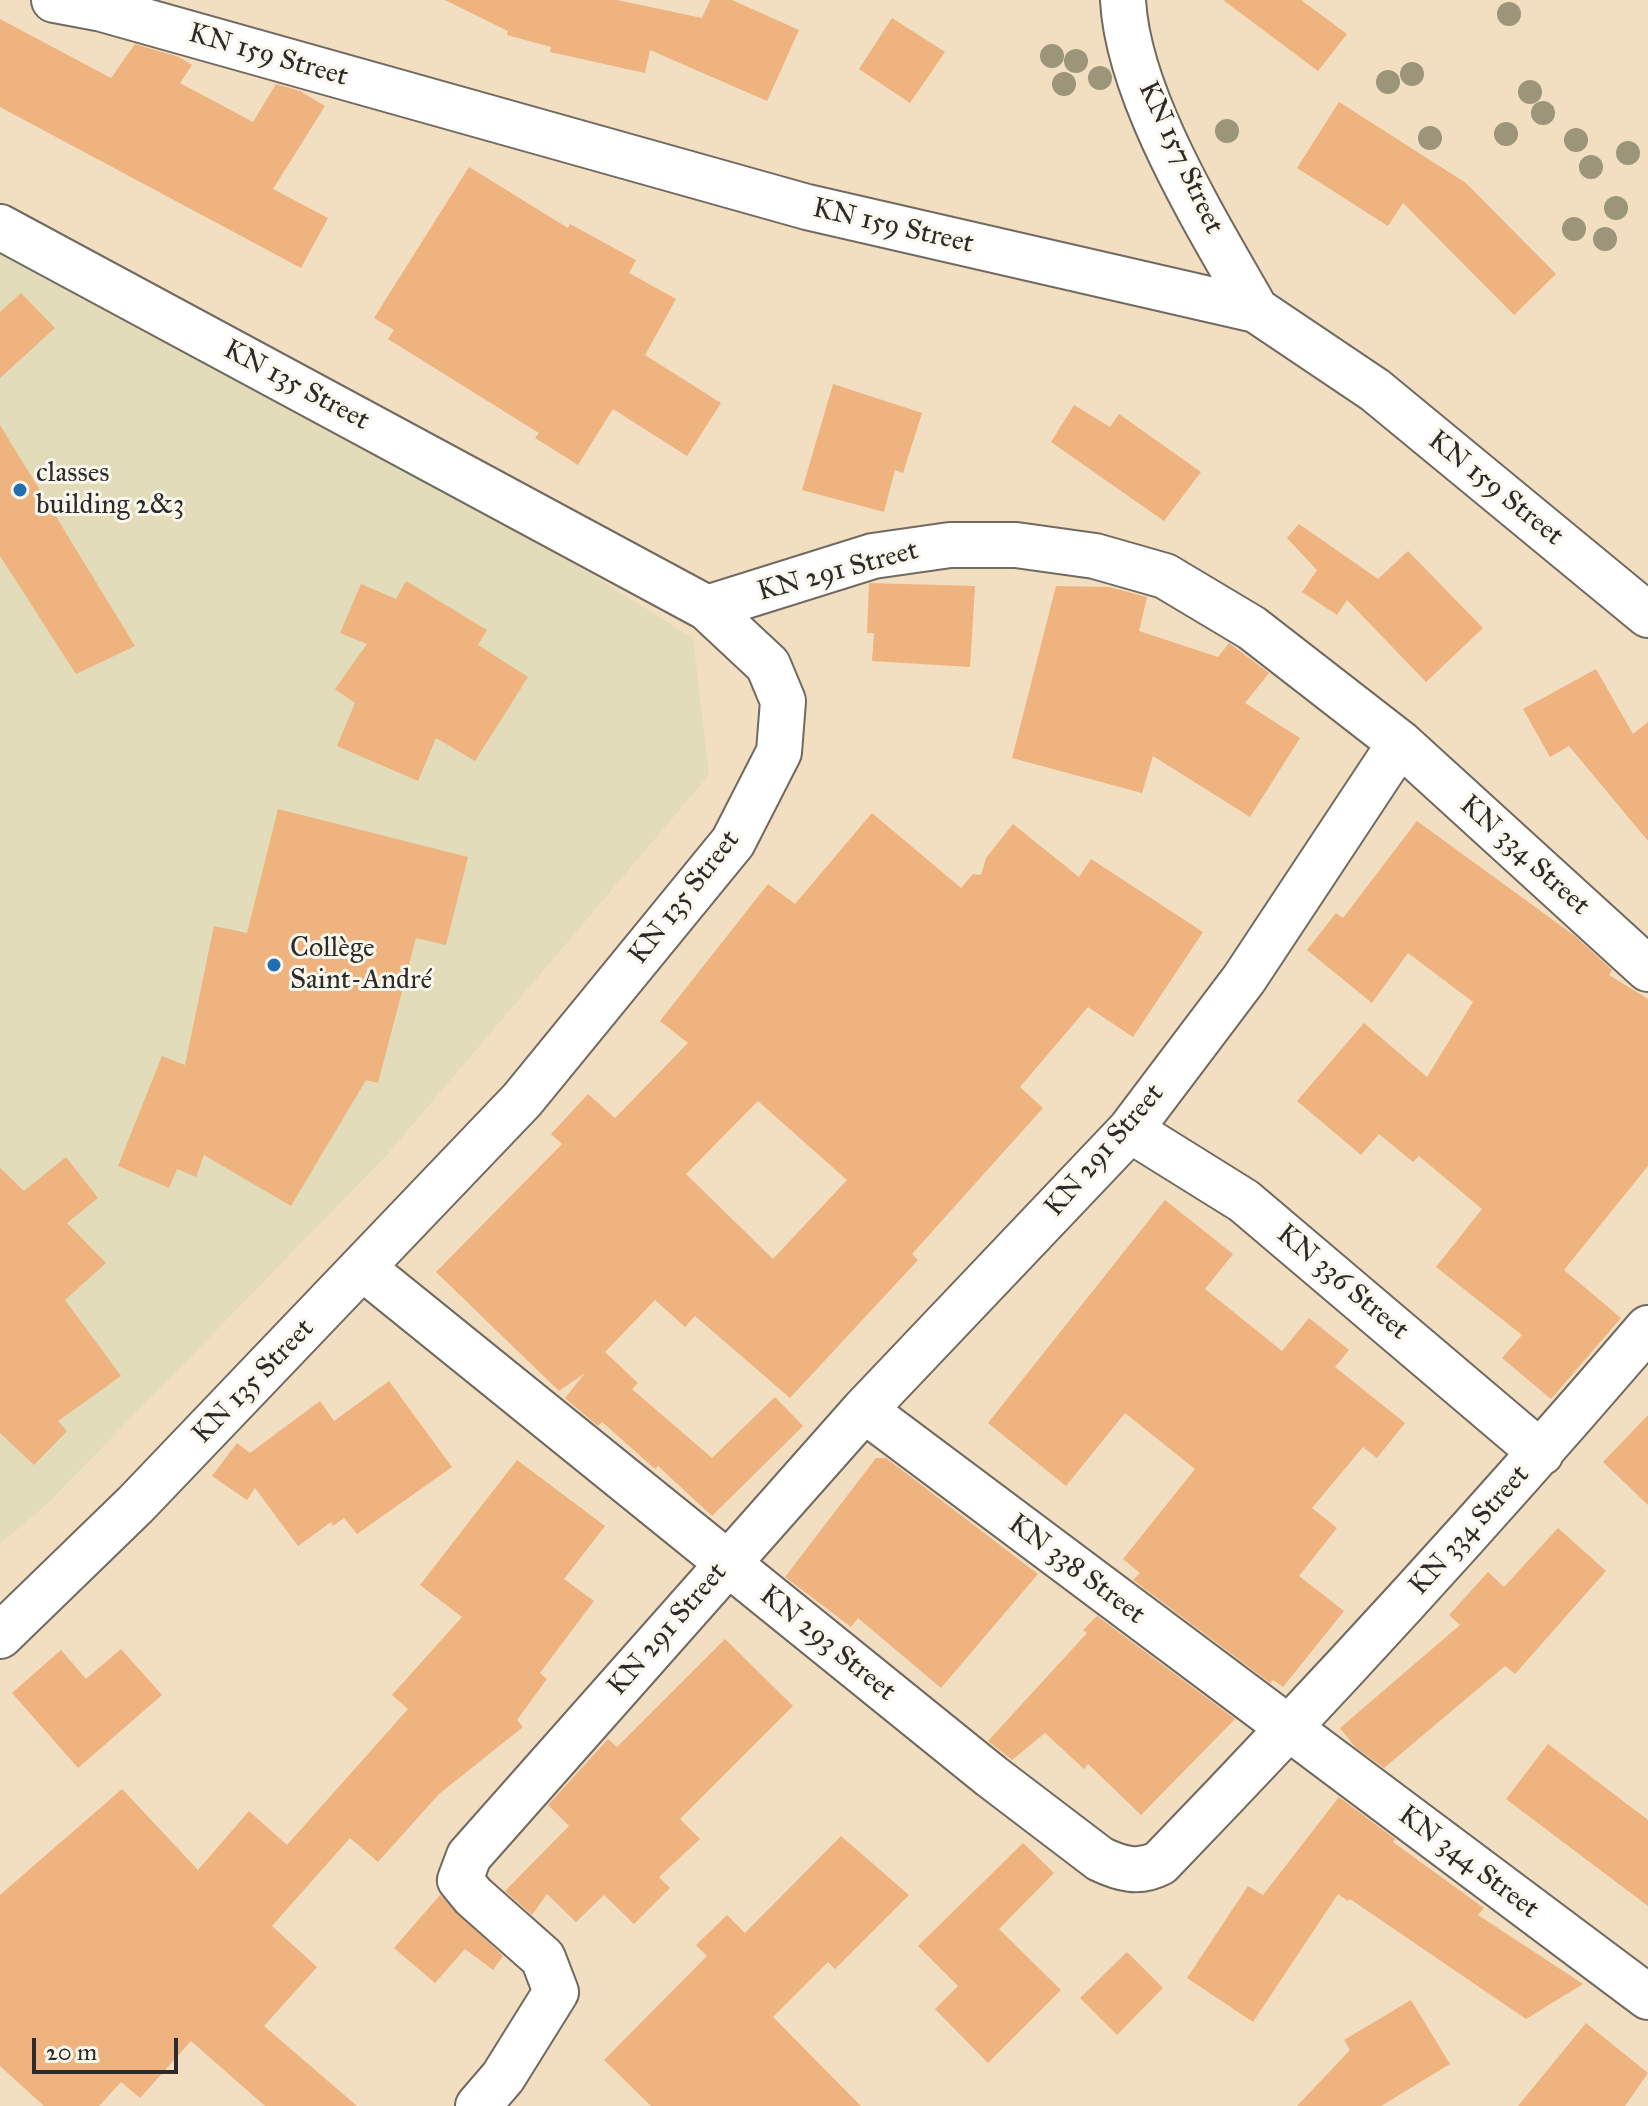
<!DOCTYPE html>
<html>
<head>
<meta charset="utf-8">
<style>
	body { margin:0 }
	#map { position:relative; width:1648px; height:2106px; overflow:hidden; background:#f2dec1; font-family:"IM FELL Great Primer",serif }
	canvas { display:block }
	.scale { position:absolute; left:32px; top:2038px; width:146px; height:36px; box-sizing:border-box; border:4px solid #2b2b2b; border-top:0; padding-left:10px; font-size:24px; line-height:28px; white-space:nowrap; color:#2b2b2b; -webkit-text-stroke:6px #fbf7ec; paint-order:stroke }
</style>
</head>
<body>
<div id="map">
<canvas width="1648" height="2106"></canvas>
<div class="scale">20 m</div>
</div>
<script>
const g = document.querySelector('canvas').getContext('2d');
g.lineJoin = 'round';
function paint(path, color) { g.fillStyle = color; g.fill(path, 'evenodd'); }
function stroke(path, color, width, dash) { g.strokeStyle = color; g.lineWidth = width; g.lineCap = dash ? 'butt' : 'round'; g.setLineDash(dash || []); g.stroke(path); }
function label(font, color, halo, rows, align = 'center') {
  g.font = font + ' "IM FELL Great Primer",serif'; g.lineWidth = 6; g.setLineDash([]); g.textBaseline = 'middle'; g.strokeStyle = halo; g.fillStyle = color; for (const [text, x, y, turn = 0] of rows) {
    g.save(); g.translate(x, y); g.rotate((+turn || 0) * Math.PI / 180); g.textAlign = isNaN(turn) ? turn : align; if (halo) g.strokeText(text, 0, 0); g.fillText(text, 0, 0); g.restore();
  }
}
paint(new Path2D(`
	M 0,233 L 283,382 L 693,638 L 709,775 L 386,1156 L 47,1504 L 0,1544 Z`), '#e2dcba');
paint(new Path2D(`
	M 445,0 L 617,0 L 702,18 L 710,0 L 732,0 L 799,30 L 767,101 L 650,50 L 645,73 L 550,52 L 551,47 L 507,35 L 508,31 Z
	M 1223,0 L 1301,0 L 1347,34 L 1318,71 Z
	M 892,18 L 945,52 L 910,103 L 859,69 Z
	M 0,19 L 111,78 L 135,44 L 179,57 L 192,65 L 180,83 L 253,122 L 276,84 L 300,91 L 325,106 L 273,189 L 328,218 L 301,268 L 0,107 Z
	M 1339,102 L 1466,183 L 1556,274 L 1514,315 L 1403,203 L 1388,226 L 1297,168 Z
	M 469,167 L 568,228 L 570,224 L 636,260 L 629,273 L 676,299 L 645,355 L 721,403 L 687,456 L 613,409 L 578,465 L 535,438 L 539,433 L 388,339 L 394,330 L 374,318 Z
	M 21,293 L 55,328 L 0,378 L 0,312 Z
	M 833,384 L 922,413 L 903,473 L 895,470 L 884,512 L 802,490 Z
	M 1074,405 L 1110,427 L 1119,414 L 1201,472 L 1164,521 L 1051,442 Z
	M 0,425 L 135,646 L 76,674 L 0,556 Z
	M 1299,524 L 1378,579 L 1408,551 L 1483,628 L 1426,682 L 1347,600 L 1337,615 L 1302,592 L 1317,570 L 1287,538 Z
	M 406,581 L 487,630 L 478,645 L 528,677 L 475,761 L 436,738 L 418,781 L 337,746 L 355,703 L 335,689 L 367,644 L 340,633 L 361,584 L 396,599 Z
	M 869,583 L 975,586 L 970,667 L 872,661 L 874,633 L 867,633 Z
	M 1056,586 L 1109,587 L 1147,597 L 1139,631 L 1218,657 L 1229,643 L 1269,673 L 1245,703 L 1300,738 L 1250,817 L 1153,756 L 1142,793 L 1012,758 Z
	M 1596,669 L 1633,734 L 1648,722 L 1648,841 L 1569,746 L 1550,757 L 1523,709 Z
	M 278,809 L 468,857 L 446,945 L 416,938 L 378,1083 L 366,1080 L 291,1206 L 204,1155 L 196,1177 L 177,1169 L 169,1188 L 118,1166 L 162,1056 L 185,1065 L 214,926 L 247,933 Z
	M 872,813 L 961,888 L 973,874 L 981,875 L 986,858 L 1013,824 L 1079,877 L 1091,859 L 1203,932 L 1133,1037 L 1088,1007 L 1020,1087 L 1043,1108 L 912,1254 L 918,1260 L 790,1398 L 695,1316 L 685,1327 L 655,1300 L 605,1352 L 638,1383 L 632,1389 L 712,1458 L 775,1397 L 803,1426 L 712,1516 L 658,1466 L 655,1469 L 602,1422 L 598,1426 L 565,1398 L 585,1373 L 559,1391 L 436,1272 L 562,1144 L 551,1134 L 588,1094 L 615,1118 L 688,1043 L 660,1021 L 768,884 L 795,904 ZM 758,1101 L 847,1180 L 773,1259 L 686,1174 Z
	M 1417,821 L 1575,936 L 1612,970 L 1609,975 L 1648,999 L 1648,1166 L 1564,1270 L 1621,1318 L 1551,1399 L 1502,1358 L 1522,1335 L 1436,1267 L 1482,1209 L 1419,1156 L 1413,1162 L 1379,1134 L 1361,1155 L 1297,1101 L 1364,1023 L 1427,1077 L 1473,1002 L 1408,953 L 1372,1003 L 1307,950 L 1336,913 L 1343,918 Z
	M 66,1157 L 98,1198 L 67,1223 L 106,1263 L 65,1300 L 121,1376 L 58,1421 L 67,1431 L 34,1465 L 0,1433 L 0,1168 L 24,1191 Z
	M 1165,1200 L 1233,1254 L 1205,1289 L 1282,1351 L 1309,1318 L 1349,1350 L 1335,1367 L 1405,1423 L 1377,1458 L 1363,1447 L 1312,1508 L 1337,1528 L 1299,1576 L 1344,1611 L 1283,1687 L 1273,1680 L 1270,1683 L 1133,1580 L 1140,1573 L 1123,1559 L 1195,1469 L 1125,1413 L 1066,1486 L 988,1423 Z
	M 389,1381 L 452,1467 L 357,1534 L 344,1518 L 333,1526 L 331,1522 L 298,1546 L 255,1488 L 247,1500 L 212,1476 L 237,1443 L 250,1453 L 320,1401 L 334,1421 Z
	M 1648,1415 L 1648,1505 L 1603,1462 Z
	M 876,1458 L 886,1458 L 1038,1574 L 941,1688 L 858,1618 L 851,1627 L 785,1577 Z
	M 517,1460 L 605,1526 L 564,1579 L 594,1601 L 540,1673 L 547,1679 L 517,1720 L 523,1727 L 439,1794 L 378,1862 L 350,1838 L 272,1926 L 317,1967 L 264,2026 L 357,2106 L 265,2106 L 191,2041 L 140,2098 L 121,2082 L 99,2106 L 44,2106 L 0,2066 L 0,1895 L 122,1789 L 198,1870 L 249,1811 L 287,1845 L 408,1709 L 392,1695 L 462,1617 L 420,1585 Z
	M 1558,1528 L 1606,1571 L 1515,1674 L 1505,1666 L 1384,1768 L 1355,1747 L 1340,1728 L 1460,1625 L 1449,1615 L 1488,1572 L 1504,1587 Z
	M 1097,1616 L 1235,1719 L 1141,1815 L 1088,1764 L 1084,1769 L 1045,1733 L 1012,1760 L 988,1741 L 1087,1633 L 1083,1630 Z
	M 725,1639 L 793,1706 L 680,1819 L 700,1839 L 659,1877 L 670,1888 L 634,1924 L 604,1895 L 576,1922 L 547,1894 L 532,1915 L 505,1891 L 569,1826 L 548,1805 L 608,1739 L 617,1747 Z
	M 121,1649 L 162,1695 L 78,1768 L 12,1693 L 61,1650 L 86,1679 Z
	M 1548,1744 L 1648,1820 L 1648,1906 L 1506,1799 Z
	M 1339,1797 L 1395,1839 L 1393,1842 L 1484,1908 L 1478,1915 L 1583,1984 L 1526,2019 L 1350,1899 L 1348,1901 L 1338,1894 L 1253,2022 L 1187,1978 L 1248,1886 L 1263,1895 Z
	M 841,1836 L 909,1895 L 835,1969 L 828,1962 L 773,2017 L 861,2106 L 651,2106 L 604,2060 L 707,1956 L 696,1945 L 727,1915 L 745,1933 Z
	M 1023,1843 L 1054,1873 L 999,1929 L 1061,1990 L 988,2063 L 935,2009 L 958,1986 L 918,1946 Z
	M 440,1895 L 503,1956 L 493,1970 L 465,1949 L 435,1983 L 394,1948 Z
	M 1127,1952 L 1163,1988 L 1117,2035 L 1080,1998 Z
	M 1411,2000 L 1450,2064 L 1381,2106 L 1297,2106 L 1350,2050 L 1344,2040 Z
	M 1586,2023 L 1648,2073 L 1625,2106 L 1518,2106 Z`), '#efb37f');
const minor = new Path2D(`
	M 54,0 L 102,9 L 807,207 L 1256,310 L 1375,390 L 1648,615
	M 1123,0 C 1128,98 1208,225 1256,310
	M 0,227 L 707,608 L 768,665 L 783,701 L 779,752 L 733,842 L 522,1100 L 136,1504 L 0,1636
	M 1400,743 L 1648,969
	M 1130,1130 L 1244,1201 L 1541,1453
	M 364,1269 L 991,1776 L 1100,1859 C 1121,1869 1139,1874 1160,1863 C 1328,1689 1491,1511 1648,1328
	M 864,1410 L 1648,1997
	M 478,2106 L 503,2077 L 556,1992 L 543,1958 L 473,1896 L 460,1880 L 469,1856 L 864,1410 L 1130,1130 L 1244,979 L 1400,743 L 1252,628 L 1165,576 L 1095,556 L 1016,545 L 950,545 L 873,556 L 707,608`);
stroke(minor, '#716a60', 48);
stroke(minor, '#fff', 44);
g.fillStyle = '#9c9579';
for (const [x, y] of [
	[1509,14],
	[1052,56],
	[1076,61],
	[1412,74],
	[1100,78],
	[1388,82],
	[1064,84],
	[1530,92],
	[1543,113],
	[1227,131],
	[1506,134],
	[1430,138],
	[1576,140],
	[1628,153],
	[1591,167],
	[1616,208],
	[1574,229],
	[1605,239]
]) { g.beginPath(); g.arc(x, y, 12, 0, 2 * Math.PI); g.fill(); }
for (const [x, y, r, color] of [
	[20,490,8,"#1f6fb2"],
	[274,965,8,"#1f6fb2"]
]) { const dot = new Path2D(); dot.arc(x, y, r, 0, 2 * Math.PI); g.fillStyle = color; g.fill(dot); stroke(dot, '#fbf7ec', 3); }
label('28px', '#2b2b2b', '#fbf7ec', [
	["KN 159 Street",268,56,16],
	["KN 157 Street",1180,158,65],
	["KN 159 Street",893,227,13],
	["KN 135 Street",296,386,28],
	["KN 159 Street",1495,489,39],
	["KN 291 Street",838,572,-15],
	["KN 334 Street",1524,856,42],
	["KN 135 Street",685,898,-52],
	["KN 291 Street",1105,1151,-49],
	["KN 336 Street",1342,1283,40],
	["KN 135 Street",254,1382,-46],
	["KN 334 Street",1470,1531,-48],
	["KN 338 Street",1076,1570,37],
	["KN 291 Street",668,1630,-49],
	["KN 293 Street",827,1644,39],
	["KN 344 Street",1468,1863,37]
]);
label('28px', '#2b2b2b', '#fbf7ec', [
	["classes",36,474],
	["building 2&3",36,506],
	["Collège",290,949],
	["Saint-André",290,981]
], 'left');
</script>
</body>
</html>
